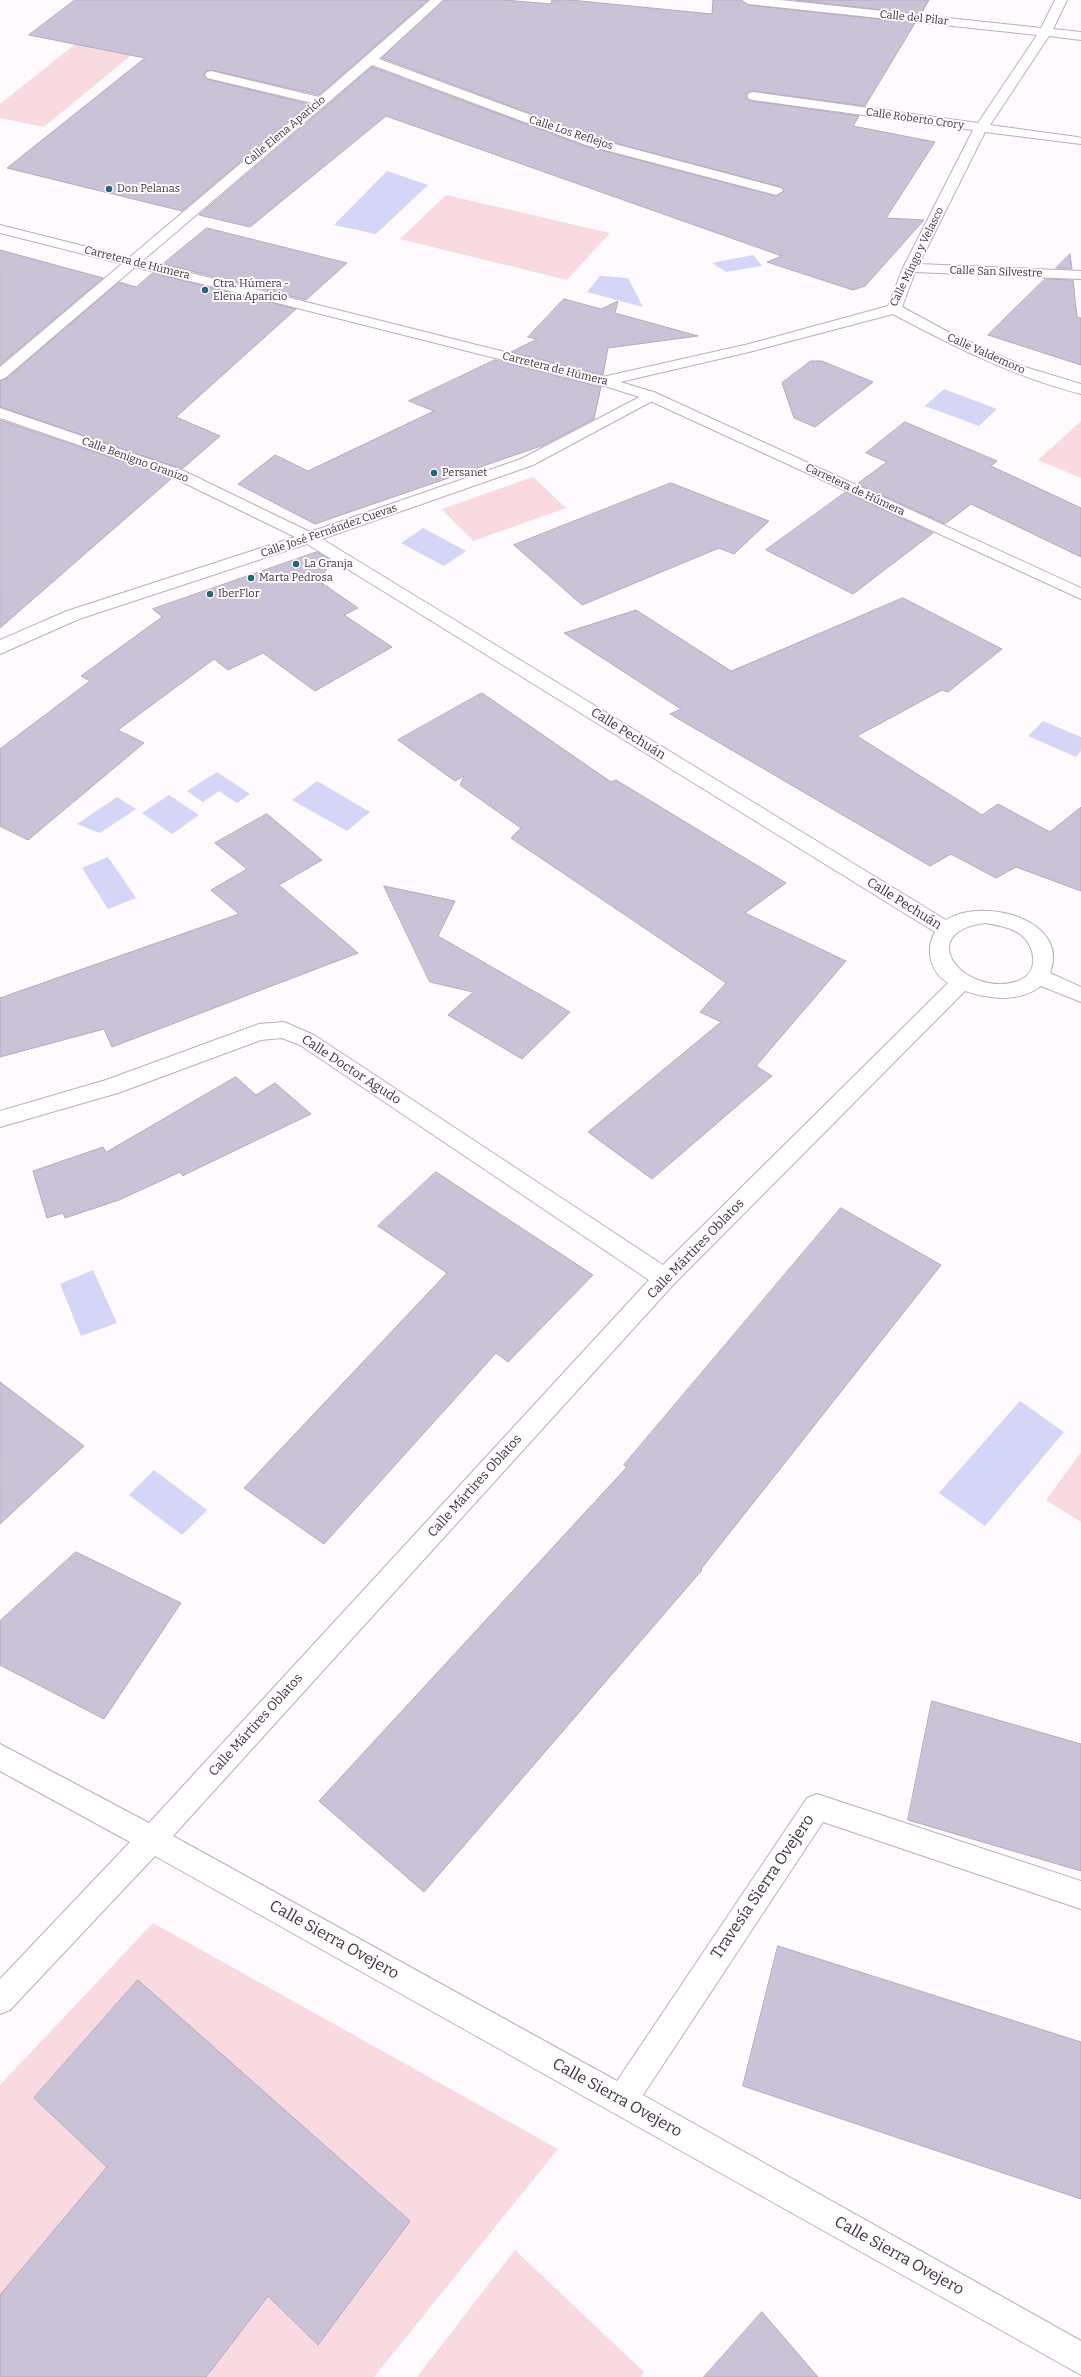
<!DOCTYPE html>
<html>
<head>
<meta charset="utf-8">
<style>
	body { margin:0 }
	canvas { display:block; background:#fefafe }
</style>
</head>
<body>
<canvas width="1081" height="2377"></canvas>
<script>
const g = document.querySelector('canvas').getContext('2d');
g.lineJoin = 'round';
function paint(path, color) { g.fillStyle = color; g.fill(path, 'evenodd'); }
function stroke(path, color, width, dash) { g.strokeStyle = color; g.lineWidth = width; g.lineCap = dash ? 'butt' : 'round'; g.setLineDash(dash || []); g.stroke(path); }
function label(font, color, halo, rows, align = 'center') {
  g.font = font + ' Bitter,serif'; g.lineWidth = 4; g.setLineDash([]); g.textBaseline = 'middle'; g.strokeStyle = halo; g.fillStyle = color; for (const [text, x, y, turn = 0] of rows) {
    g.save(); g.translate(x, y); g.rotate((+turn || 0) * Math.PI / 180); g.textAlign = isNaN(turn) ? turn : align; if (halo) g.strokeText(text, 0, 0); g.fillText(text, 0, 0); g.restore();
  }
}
paint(new Path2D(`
	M 108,18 L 164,28 L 44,127 L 0,118 L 0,104 Z
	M 446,195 L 610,233 L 567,280 L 400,239 Z
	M 1081,421 L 1081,478 L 1038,460 Z
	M 533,477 L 566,508 L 473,541 L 442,509 Z
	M 1081,1452 L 1081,1522 L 1046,1500 Z
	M 153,1923 L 558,2149 L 374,2377 L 0,2377 L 0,2085 Z
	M 515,2250 L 644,2372 L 641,2377 L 417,2377 Z`), '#fadae1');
paint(new Path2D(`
	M 387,171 L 428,185 L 376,234 L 334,225 Z
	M 753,255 L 762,266 L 726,272 L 712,263 Z
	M 600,276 L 628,278 L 643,307 L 587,292 Z
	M 944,389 L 997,409 L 979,426 L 925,406 Z
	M 423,528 L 466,551 L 444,566 L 401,543 Z
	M 1043,721 L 1081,737 L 1081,751 L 1076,757 L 1028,736 Z
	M 217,772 L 250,794 L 237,803 L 219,791 L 203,802 L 187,791 Z
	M 317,781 L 370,812 L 347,831 L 292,800 Z
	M 169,795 L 199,815 L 172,834 L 142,813 Z
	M 117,797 L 136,809 L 100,833 L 77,824 Z
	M 108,857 L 136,898 L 108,909 L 82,868 Z
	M 93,1270 L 117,1323 L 81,1336 L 60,1284 Z
	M 1020,1401 L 1064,1432 L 985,1526 L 939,1493 Z
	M 154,1470 L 207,1510 L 182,1535 L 129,1495 Z`), '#d4d5f7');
const building = new Path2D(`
	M 75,0 L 428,0 L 319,95 L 211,70 L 206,71 L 204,76 L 207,79 L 309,104 L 182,211 L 7,168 L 145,58 L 29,35 Z
	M 444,0 L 504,0 L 551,4 L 552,0 L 570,0 L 712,14 L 713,0 L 741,0 L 748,5 L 915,23 L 865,106 L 753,91 L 748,92 L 746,97 L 753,101 L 859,116 L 853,126 L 935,142 L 886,218 L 924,220 L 865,286 L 853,290 L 767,262 L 782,256 L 386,116 L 250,227 L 199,215 L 372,67 L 585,146 L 776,196 L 784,191 L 781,187 L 596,138 L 382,58 Z
	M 795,0 L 929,0 L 921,14 Z
	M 207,228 L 347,263 L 306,300 L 163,264 Z
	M 0,250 L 103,278 L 0,365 Z
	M 1070,254 L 1072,269 L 1056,268 Z
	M 153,273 L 296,309 L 176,417 L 220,436 L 182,469 L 0,407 L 0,381 L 6,379 L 119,282 L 136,287 Z
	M 1045,279 L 1073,280 L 1077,317 L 1081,318 L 1081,365 L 988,335 Z
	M 564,299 L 601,309 L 618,301 L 615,313 L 698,336 L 608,348 L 603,375 L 511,352 L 537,339 L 528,337 Z
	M 495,360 L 601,387 L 594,419 L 544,445 L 315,524 L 238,484 L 275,455 L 308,471 L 434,411 L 409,401 Z
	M 811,361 L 822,361 L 873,382 L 815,427 L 794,418 L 782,383 Z
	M 0,420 L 172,478 L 0,628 Z
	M 905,422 L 997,461 L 991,466 L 1081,508 L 1081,557 L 971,504 L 945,524 L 857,484 L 887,462 L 866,453 Z
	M 671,483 L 769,521 L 734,554 L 719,548 L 582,605 L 514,545 Z
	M 846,492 L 933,533 L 853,594 L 766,550 Z
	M 317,552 L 332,561 L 319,581 L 358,608 L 344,615 L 392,647 L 315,691 L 263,653 L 228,670 L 214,659 L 118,730 L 144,743 L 28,840 L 0,826 L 0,749 L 90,681 L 81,676 L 162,617 L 153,609 Z
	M 903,598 L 1002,649 L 948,692 L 942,690 L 857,736 L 982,815 L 998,804 L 1050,832 L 1081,807 L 1081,891 L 1016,867 L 996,878 L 951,854 L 930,866 L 670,714 L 681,709 L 564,633 L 636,610 L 731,671 Z
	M 482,693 L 611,782 L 616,780 L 786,883 L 745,913 L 846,961 L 756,1066 L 772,1076 L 652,1179 L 588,1132 L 721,1022 L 700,1012 L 726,983 L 511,838 L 521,828 L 460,785 L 464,776 L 455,781 L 398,740 Z
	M 267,814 L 322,860 L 279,885 L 358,953 L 112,1047 L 104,1029 L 0,1057 L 0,998 L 239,914 L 211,890 L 247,869 L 215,843 Z
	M 384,886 L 455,901 L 438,936 L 570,1012 L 522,1059 L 448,1015 L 473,992 L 430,982 Z
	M 236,1077 L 256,1095 L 275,1083 L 311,1114 L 186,1174 L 183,1176 L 180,1172 L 119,1200 L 65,1218 L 63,1213 L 47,1218 L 33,1171 L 103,1147 L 106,1152 Z
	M 436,1172 L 593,1275 L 508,1362 L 496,1353 L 324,1544 L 244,1488 L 447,1273 L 378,1226 Z
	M 841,1208 L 941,1265 L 701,1569 L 702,1570 L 424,1892 L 319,1801 L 627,1467 L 624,1465 Z
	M 0,1382 L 84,1446 L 0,1524 Z
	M 76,1552 L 181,1603 L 104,1719 L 0,1665 L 0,1621 Z
	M 932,1701 L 1081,1744 L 1081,1871 L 908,1820 Z
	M 778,1946 L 1081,2042 L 1081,2199 L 743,2086 Z
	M 138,1980 L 410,2221 L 318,2345 L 268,2296 L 206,2377 L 0,2377 L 0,2295 L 107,2167 L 34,2098 Z
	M 762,2312 L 818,2377 L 704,2377 Z`);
paint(building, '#cac2d6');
stroke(building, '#b2aabe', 1);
const minor = new Path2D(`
	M 430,0 L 443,0 L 379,59 L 596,139 L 781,188 L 783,191 L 776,195 L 586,145 L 372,65 L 5,378 L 0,380 L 0,367 L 312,103 L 207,78 L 205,75 L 207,72 L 211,71 L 319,97 Z
	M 742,0 L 781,0 L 1041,28 L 1055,0 L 1067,0 L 1053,29 L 1081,32 L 1081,40 L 1049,36 L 990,125 L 1077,137 L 1081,138 L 1081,144 L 985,132 L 919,264 L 1081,271 L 1081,279 L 915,272 L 902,307 L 952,334 L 1025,367 L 1081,384 L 1081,394 C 1014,377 953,346 893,314 L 749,352 L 603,386 L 598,384 L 595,381 L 598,378 L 749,344 L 888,306 L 903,268 L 973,130 L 753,100 L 749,99 L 747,96 L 749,93 L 753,92 L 978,123 L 1037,35 L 748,4 Z
	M 651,391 L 656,393 L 659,396 L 656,399 L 533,465 L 322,539 L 946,920 C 983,896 1071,920 1050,973 L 1081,987 L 1081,1002 L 1041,986 C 1019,1003 989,999 965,991 L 673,1285 L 173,1836 L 617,2081 L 807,1798 L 817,1794 L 1081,1881 L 1081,1909 L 823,1822 L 643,2095 L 1081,2341 L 1081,2375 L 155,1856 L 10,2010 L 0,2014 L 0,1979 L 130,1842 L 0,1771 L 0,1744 L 149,1823 L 649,1280 L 300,1045 L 282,1038 L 261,1040 L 118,1093 L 0,1127 L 0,1111 L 106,1080 L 259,1024 L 284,1022 L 314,1035 L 663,1265 L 948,983 C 930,972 925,950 935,932 L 307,544 L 79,619 L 0,654 L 0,640 L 67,611 L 295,537 L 172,477 L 0,418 L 0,408 L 184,471 L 310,532 L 521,459 ZM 985,923 C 997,925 1010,927 1020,934 C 1036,946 1040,973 1018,981 C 966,999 911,933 985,923 Z`);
const tertiary = new Path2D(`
	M 0,225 L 608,378 L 656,393 L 1081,588 L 1081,599 L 646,399 L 598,384 L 0,233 Z`);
stroke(minor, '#bdadbe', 2);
stroke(tertiary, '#bdadbe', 2);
paint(minor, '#fff');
paint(tertiary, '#fff');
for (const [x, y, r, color] of [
	[109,189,4,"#25657a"],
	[205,290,4,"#25657a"],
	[434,473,4,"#25657a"],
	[296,564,4,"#25657a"],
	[251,578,4,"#25657a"],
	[210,594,4,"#25657a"]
]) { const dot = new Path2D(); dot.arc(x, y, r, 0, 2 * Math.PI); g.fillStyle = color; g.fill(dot); stroke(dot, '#fefafe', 1.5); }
label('11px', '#3d373e', '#fefafe', [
	["Calle del Pilar",914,18,6],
	["Calle Roberto Crory",915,119,8],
	["Calle Elena Aparicio",285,131,-40],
	["Calle Los Reflejos",571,133,18],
	["Calle Mingo y Velasco",917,257,-64],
	["Carretera de Húmera",137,263,14],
	["Calle San Silvestre",996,272,2],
	["Calle Valdemoro",986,354,24],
	["Carretera de Húmera",555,369,14],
	["Calle Benigno Granizo",135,460,20],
	["Carretera de Húmera",855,490,25],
	["Calle José Fernández Cuevas",329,531,-19]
]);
label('11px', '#3d373e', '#fefafe', [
	["Don Pelanas",117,189],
	["Ctra. Húmera -",213,284],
	["Elena Aparicio",213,297],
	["Persanet",442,473],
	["La Granja",304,564],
	["Marta Pedrosa",259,578],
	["IberFlor",218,594]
], 'left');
label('13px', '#3d373e', '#fefafe', [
	["Calle Pechuán",628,734,32],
	["Calle Pechuán",904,904,32],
	["Calle Doctor Agudo",351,1070,33],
	["Calle Mártires Oblatos",696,1249,-46],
	["Calle Mártires Oblatos",475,1486,-48],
	["Calle Mártires Oblatos",256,1725,-48]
]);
label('16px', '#3d373e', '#fefafe', [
	["Travesía Sierra Ovejero",763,1887,-56],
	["Calle Sierra Ovejero",334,1940,29],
	["Calle Sierra Ovejero",617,2098,29],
	["Calle Sierra Ovejero",899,2256,29]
]);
</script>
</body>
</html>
